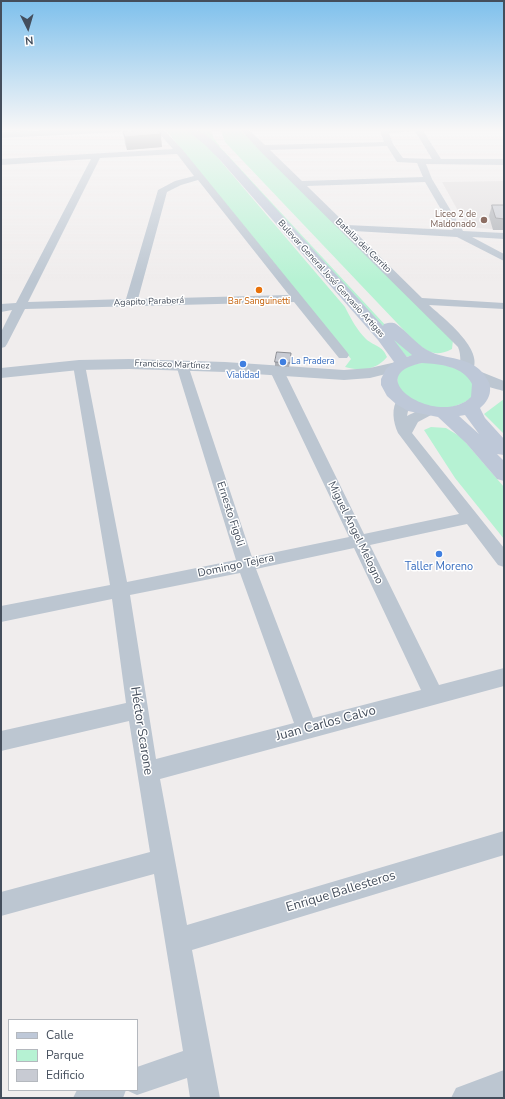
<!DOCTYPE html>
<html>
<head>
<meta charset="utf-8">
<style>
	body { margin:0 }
	#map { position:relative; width:505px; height:1099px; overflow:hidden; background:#f0eded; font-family:"Nunito Sans",sans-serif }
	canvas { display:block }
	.frame { position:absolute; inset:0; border:2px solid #444e5c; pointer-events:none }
	.legend { position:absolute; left:8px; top:1019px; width:130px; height:72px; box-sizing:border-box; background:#fff; border:1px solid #b4b8be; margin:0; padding:5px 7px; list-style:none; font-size:12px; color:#444e5c }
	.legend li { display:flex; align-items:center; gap:8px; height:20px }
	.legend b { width:20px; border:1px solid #b4b8be }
	.north { position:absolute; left:8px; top:8px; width:40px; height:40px; -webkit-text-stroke:3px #fff; paint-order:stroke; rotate:175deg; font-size:11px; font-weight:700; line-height:16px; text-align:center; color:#444e5c }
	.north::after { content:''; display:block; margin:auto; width:14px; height:18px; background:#444e5c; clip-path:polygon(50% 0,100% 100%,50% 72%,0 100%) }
</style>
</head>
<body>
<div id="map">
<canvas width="505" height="1099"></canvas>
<div class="frame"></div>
<ul class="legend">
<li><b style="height:5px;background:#bec8d8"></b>Calle</li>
<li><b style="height:11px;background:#b6f2d3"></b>Parque</li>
<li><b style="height:11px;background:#c8cbd3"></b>Edificio</li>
</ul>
<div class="north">N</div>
</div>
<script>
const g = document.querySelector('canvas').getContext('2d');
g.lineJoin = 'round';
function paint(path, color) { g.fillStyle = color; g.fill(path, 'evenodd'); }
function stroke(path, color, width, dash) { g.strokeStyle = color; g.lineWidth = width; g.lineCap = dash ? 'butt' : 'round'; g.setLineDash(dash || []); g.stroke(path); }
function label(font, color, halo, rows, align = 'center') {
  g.font = font + ' "Nunito Sans",sans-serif'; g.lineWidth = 3; g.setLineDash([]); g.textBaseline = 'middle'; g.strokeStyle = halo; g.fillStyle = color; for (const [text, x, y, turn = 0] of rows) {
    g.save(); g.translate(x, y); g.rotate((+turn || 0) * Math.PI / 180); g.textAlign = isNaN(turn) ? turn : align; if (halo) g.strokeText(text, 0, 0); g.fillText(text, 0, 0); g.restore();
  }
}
paint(new Path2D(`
	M 504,181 L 504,230 L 467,227 L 442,182 Z`), '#e1dedf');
paint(new Path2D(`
	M 165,129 L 186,129 L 207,145 L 345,307 C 351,319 357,330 366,339 C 375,347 382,345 387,357 C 375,371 361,371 345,367 L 351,359 Z
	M 196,129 L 210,129 L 213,137 L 221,148 L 413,355 L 407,357 L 208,138 Z
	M 220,129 L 239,129 L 453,340 L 452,349 C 436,357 429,353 416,343 L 225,142 Z
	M 435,362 L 461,370 L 473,381 L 472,398 C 456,408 438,412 420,405 C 412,402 405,395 398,390 L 397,373 C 408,363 421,363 435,362 Z
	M 504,399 L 504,434 L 484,414 Z
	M 431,427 L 446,428 L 461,437 L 504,487 L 504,539 L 455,478 L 424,430 Z`), '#b6f2d3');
paint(new Path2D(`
	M 155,129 L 163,129 L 182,149 L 347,352 L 349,355 L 347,358 L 339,358 L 294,302 L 25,309 L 7,344 L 5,347 L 1,348 L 1,332 L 12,310 L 1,312 L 1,304 L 16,303 L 91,159 L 1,165 L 1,159 L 173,149 ZM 177,154 L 194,176 L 175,181 L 158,190 L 126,299 L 28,302 L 100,158 ZM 198,180 L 289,295 L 138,299 L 167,192 L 181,185 Z
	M 240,129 L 248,129 L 265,145 L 384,142 L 380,131 L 381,129 L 422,129 L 441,159 L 504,159 L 504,165 L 426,164 L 432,179 L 463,231 L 504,233 L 504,239 L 472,237 L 504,254 L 504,261 L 457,237 L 354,231 L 422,298 L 504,303 L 504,309 L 429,305 C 443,318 486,350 472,372 L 462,372 C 459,366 462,356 458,347 L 259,150 ZM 415,131 L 432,159 L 403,158 L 393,144 L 389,133 ZM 387,146 L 397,162 L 417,163 L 423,177 L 302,181 L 270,150 ZM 425,182 L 453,230 L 347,225 L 307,186 Z
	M 79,361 L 84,362 L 85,365 L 127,582 L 236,560 L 176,365 L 177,362 L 187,362 L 252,557 L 349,537 L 270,371 L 272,368 L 282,368 L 284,371 L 364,534 L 459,514 L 398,433 C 393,422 391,408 398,398 L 403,397 L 408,398 L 410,401 L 407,416 C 416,412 424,406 433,408 L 435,411 L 433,414 L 418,422 L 412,433 L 504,548 L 504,567 L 498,565 L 467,524 L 370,545 L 439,685 L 504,668 L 504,686 L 160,779 L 187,925 L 504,831 L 504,855 L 192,950 L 220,1098 L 190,1098 L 187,1078 L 137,1095 L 126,1090 L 123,1098 L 73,1098 L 77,1090 L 137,1090 L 137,1067 L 183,1051 L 154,874 L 1,916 L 1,892 L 150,852 L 129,721 L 1,751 L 1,731 L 126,703 L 112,599 L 1,622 L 1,606 L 110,585 L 73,365 L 74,362 ZM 354,548 L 421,690 L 313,718 L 256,569 ZM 240,573 L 294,723 L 156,759 L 130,595 Z
	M 504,1070 L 504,1098 L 451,1098 L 456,1088 Z`), '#bcc6d1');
paint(new Path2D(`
	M 71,129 L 125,129 L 120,132 L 1,138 L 1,132 Z
	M 129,359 L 225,362 L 344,370 L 370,368 L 396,362 L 402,364 L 404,367 L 402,370 L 370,378 L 344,380 L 225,372 L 129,369 L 79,370 L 1,378 L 1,368 L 79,360 Z
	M 474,369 L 504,381 L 504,391 C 493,388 473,384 466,374 L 468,371 Z`), '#bcc6d1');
paint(new Path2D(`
	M 185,129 C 203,127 216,144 228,156 L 383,326 L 384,324 C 389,323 392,322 396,324 C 408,332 415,343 427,350 C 446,361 471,355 485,376 C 487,379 490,383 490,387 C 491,396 486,403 480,408 L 485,418 L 504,439 L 504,455 L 497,454 L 504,461 L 504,481 L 497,479 L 466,443 L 438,417 L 408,411 L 396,404 L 387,396 L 381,385 L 381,379 L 386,369 L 394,362 L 378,340 L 220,160 L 204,144 ZM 394,340 L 412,355 L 407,357 ZM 422,363 C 440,364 463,366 472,384 L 471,397 C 439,429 357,376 422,363 ZM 465,415 L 479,434 L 459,416 Z`), '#bec8d8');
paint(new Path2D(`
	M 123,132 L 162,147 L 127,150 L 125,144 Z
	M 492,205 L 504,205 L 504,230 L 493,230 L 489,216 Z
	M 291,358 L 289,367 L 275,366 L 275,362 Z`), '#acafb5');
paint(new Path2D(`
	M 161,134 L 162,147 L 127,150 L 125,137 Z`), '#8c8e94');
const building = new Path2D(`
	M 157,129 L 161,134 L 125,137 L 123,132 Z
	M 492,205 L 504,205 L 504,219 L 496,218 Z
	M 277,352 L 291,353 L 290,363 L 275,362 Z`);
paint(building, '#c8cbd3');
stroke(building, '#8c8e94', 1);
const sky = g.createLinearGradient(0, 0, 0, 282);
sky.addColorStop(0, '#7ec0ec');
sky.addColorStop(0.46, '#f8f7f7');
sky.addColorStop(1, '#f8f7f700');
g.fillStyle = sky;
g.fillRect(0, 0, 505, 282);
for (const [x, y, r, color] of [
	[484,220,4,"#8d6e63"],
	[259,290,4,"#e8710a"],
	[283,362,4,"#3f7fe0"],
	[243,364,4,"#3f7fe0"],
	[439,554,4,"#3f7fe0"]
]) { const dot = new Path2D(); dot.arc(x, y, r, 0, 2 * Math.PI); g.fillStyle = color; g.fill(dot); stroke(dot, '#fff', 1.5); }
label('9px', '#785e54', '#fff', [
	["Liceo 2 de",476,215],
	["Maldonado",476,225]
], 'right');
label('9px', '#444e5c', '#fff', [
	["Batalla del Cerrito",363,246,44],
	["Bulevar General José Gervasio Artigas",331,279,48],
	["Agapito Paraberá",149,302,-2],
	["Francisco Martínez",172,365,2]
]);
label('9px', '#c56008', '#fff', [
	["Bar Sanguinetti",259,302]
]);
label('9px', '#366cbe', '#fff', [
	["La Pradera",291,362],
	["Vialidad",243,376,"center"]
], 'left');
label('11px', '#444e5c', '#fff', [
	["Ernesto Figoli",230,514,72],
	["Miguel Ángel Melogno",355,533,64],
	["Domingo Tejera",236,566,-12]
]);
label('11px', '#366cbe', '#fff', [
	["Taller Moreno",439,567]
]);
label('13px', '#444e5c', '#fff', [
	["Juan Carlos Calvo",326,724,-15],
	["Héctor Scarone",141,731,81],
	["Enrique Ballesteros",341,892,-17]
]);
</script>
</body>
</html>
